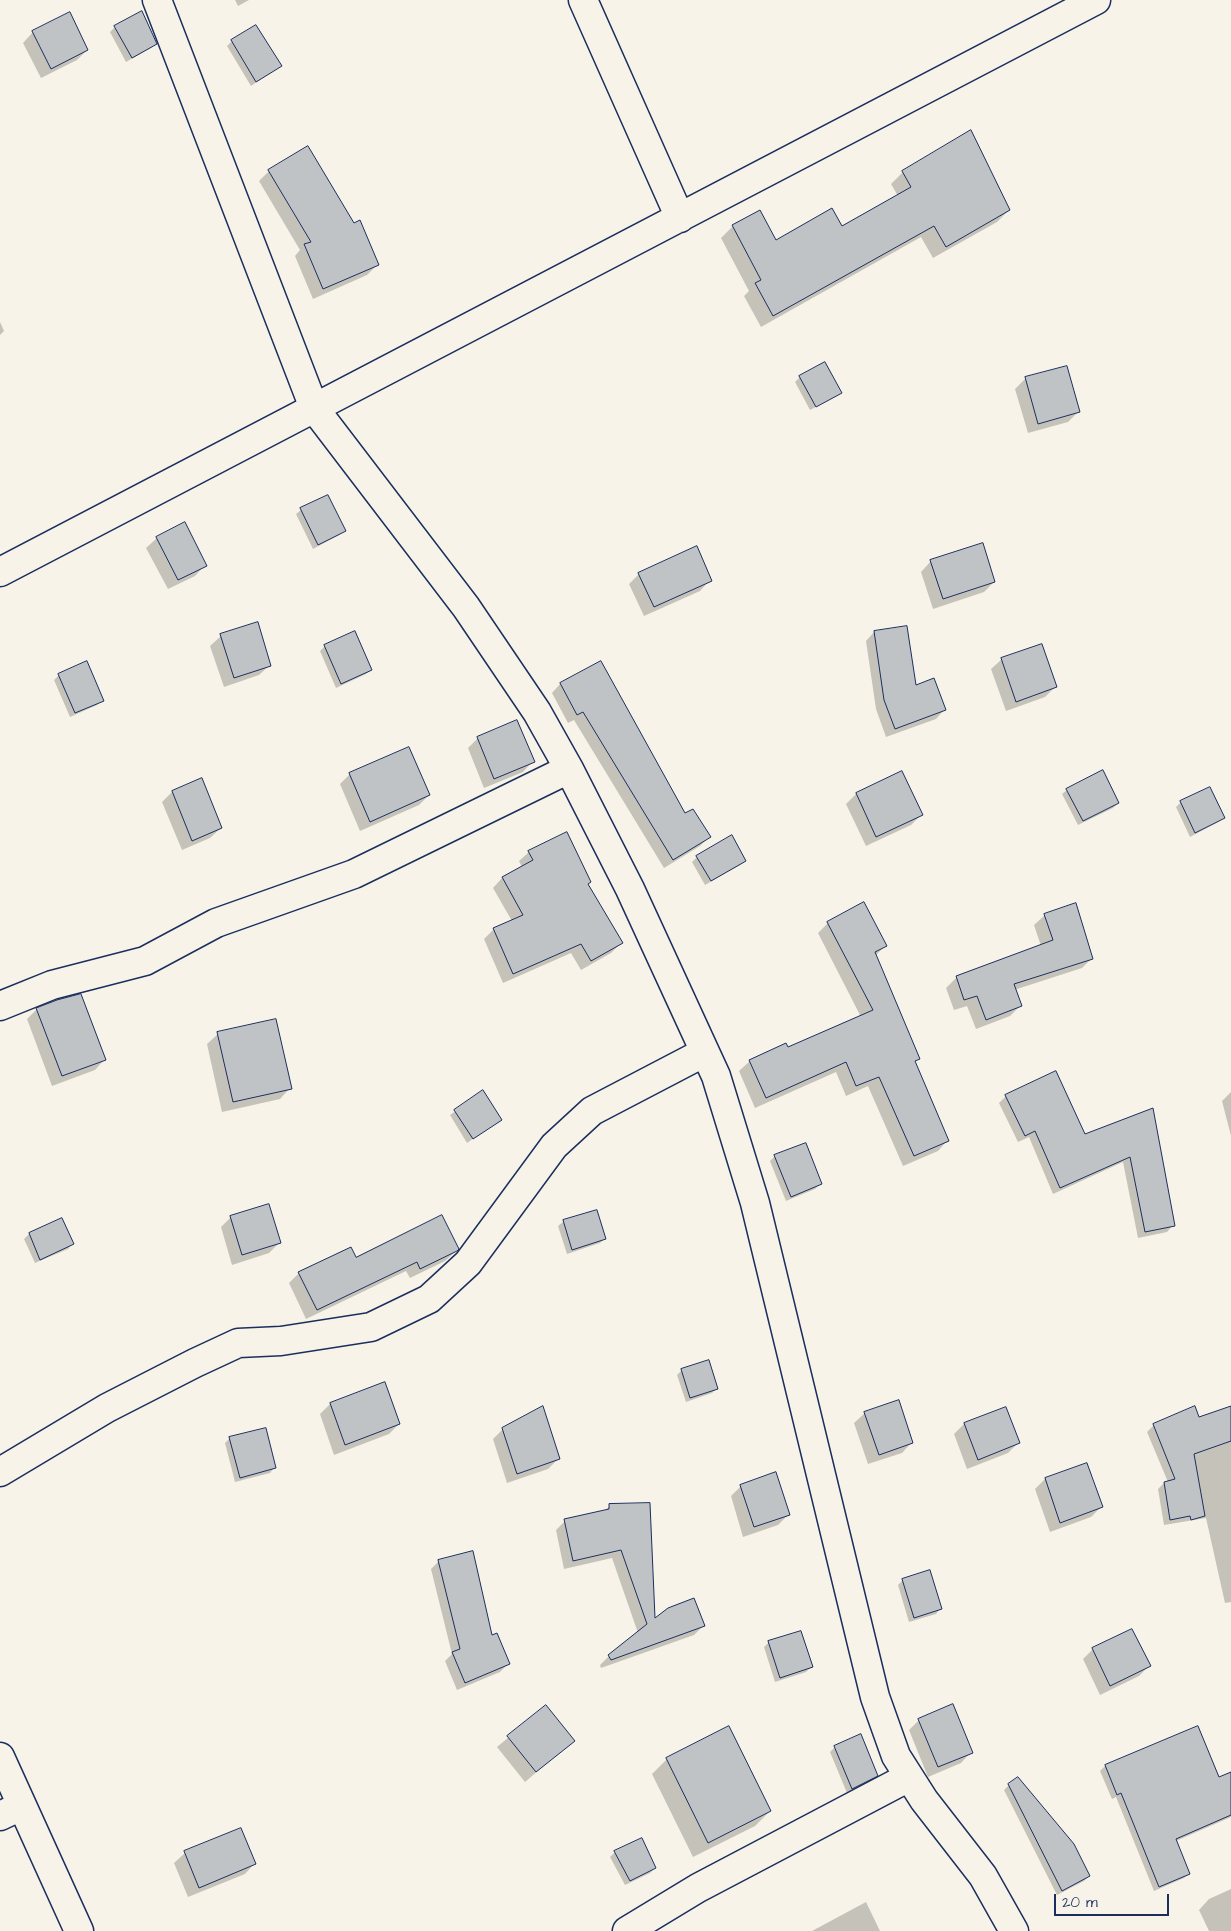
<!DOCTYPE html>
<html>
<head>
<meta charset="utf-8">
<style>
	body { margin:0 }
	#map { position:relative; width:1231px; height:1931px; overflow:hidden; background:#f7f3e8; font-family:"Architects Daughter",sans-serif }
	canvas { display:block }
	.scale { position:absolute; left:1054px; top:1894px; width:115px; height:22px; box-sizing:border-box; border:2px solid #1b2f5e; border-top:0; padding-left:6px; font-size:15px; line-height:18px; white-space:nowrap; color:#1b2f5e; -webkit-text-stroke:4px #f7f3e8; paint-order:stroke }
</style>
</head>
<body>
<div id="map">
<canvas width="1231" height="1931"></canvas>
<div class="scale">20 m</div>
</div>
<script>
const g = document.querySelector('canvas').getContext('2d');
g.lineJoin = 'round';
function paint(path, color) { g.fillStyle = color; g.fill(path, 'evenodd'); }
function stroke(path, color, width, dash) { g.strokeStyle = color; g.lineWidth = width; g.lineCap = dash ? 'butt' : 'round'; g.setLineDash(dash || []); g.stroke(path); }
paint(new Path2D(`
	M 235,0 L 249,0 L 238,6 Z
	M 115,27 L 156,43 L 151,48 L 126,62 L 110,32 Z
	M 33,32 L 87,50 L 77,60 L 41,78 L 23,43 Z
	M 232,41 L 280,66 L 251,86 L 227,46 Z
	M 269,171 L 377,265 L 367,275 L 313,299 L 295,256 L 300,250 L 259,181 Z
	M 903,172 L 1009,210 L 997,222 L 933,258 L 921,237 L 761,327 L 744,296 L 749,291 L 721,238 L 733,226 L 776,242 L 842,228 L 898,196 L 891,184 Z
	M 0,322 L 4,331 L 0,335 Z
	M 800,377 L 840,393 L 835,397 L 810,410 L 795,382 Z
	M 1026,378 L 1078,412 L 1068,422 L 1028,433 L 1015,389 Z
	M 301,510 L 344,531 L 339,535 L 313,549 L 296,514 Z
	M 157,538 L 205,565 L 195,576 L 168,589 L 146,548 Z
	M 931,561 L 994,582 L 984,592 L 933,609 L 921,572 Z
	M 639,574 L 710,580 L 700,591 L 644,616 L 629,584 Z
	M 874,632 L 915,686 L 944,710 L 936,719 L 886,737 L 876,709 L 866,641 Z
	M 221,636 L 270,665 L 259,675 L 224,687 L 210,646 Z
	M 325,646 L 371,670 L 366,674 L 336,688 L 320,651 Z
	M 1002,659 L 1055,687 L 1045,697 L 1006,711 L 991,669 Z
	M 600,662 L 685,814 L 709,837 L 700,846 L 664,868 L 574,720 L 568,723 L 552,693 L 560,684 Z
	M 59,675 L 102,700 L 97,705 L 70,717 L 54,680 Z
	M 478,738 L 533,761 L 523,772 L 484,788 L 468,748 Z
	M 350,774 L 429,795 L 419,805 L 360,831 L 340,784 Z
	M 201,780 L 221,828 L 210,838 L 182,850 L 162,802 L 172,792 Z
	M 1067,790 L 1118,803 L 1113,808 L 1078,825 L 1062,794 Z
	M 856,794 L 921,815 L 911,825 L 866,846 L 846,804 Z
	M 1181,802 L 1223,818 L 1218,822 L 1190,837 L 1176,807 Z
	M 529,852 L 587,885 L 621,943 L 611,953 L 581,970 L 571,953 L 503,983 L 484,939 L 494,929 L 512,921 L 493,888 L 502,878 L 522,867 L 519,861 Z
	M 697,857 L 745,861 L 740,865 L 705,885 L 692,862 Z
	M 1045,915 L 1092,958 L 1082,968 L 1014,990 L 1020,1006 L 1010,1016 L 976,1029 L 967,1006 L 954,1010 L 946,988 L 957,977 L 1041,946 L 1034,925 Z
	M 828,923 L 885,946 L 875,956 L 918,1059 L 915,1062 L 948,1140 L 938,1151 L 903,1166 L 868,1086 L 846,1096 L 836,1072 L 755,1108 L 739,1071 L 750,1061 L 787,1049 L 861,1017 L 818,933 Z
	M 37,1009 L 105,1059 L 95,1070 L 52,1086 L 27,1019 Z
	M 218,1034 L 290,1088 L 280,1099 L 222,1112 L 207,1044 Z
	M 483,1092 L 501,1119 L 467,1143 L 450,1115 Z
	M 1231,1092 L 1231,1136 L 1222,1101 Z
	M 1006,1096 L 1085,1135 L 1152,1110 L 1173,1225 L 1167,1232 L 1138,1238 L 1123,1162 L 1053,1194 L 1029,1137 L 1018,1142 L 999,1103 Z
	M 775,1156 L 820,1184 L 815,1189 L 786,1201 L 770,1161 Z
	M 596,1211 L 605,1238 L 600,1243 L 567,1254 L 558,1226 L 563,1222 Z
	M 231,1217 L 279,1243 L 269,1253 L 232,1265 L 221,1227 Z
	M 61,1220 L 72,1244 L 68,1249 L 35,1263 L 24,1239 L 29,1234 Z
	M 456,1251 L 445,1261 L 410,1278 L 406,1271 L 306,1319 L 289,1283 L 299,1273 L 355,1259 Z
	M 682,1370 L 717,1388 L 712,1393 L 686,1402 L 677,1375 Z
	M 385,1383 L 399,1424 L 389,1434 L 334,1455 L 320,1414 L 330,1404 Z
	M 1231,1408 L 1231,1602 L 1225,1603 L 1206,1518 L 1164,1525 L 1158,1489 L 1164,1483 L 1168,1482 L 1147,1432 L 1154,1425 L 1198,1418 Z
	M 865,1413 L 912,1442 L 902,1453 L 868,1464 L 854,1423 Z
	M 964,1424 L 1018,1443 L 1008,1453 L 967,1469 L 954,1434 Z
	M 503,1429 L 558,1459 L 548,1469 L 507,1483 L 493,1439 Z
	M 230,1438 L 274,1468 L 270,1473 L 235,1482 L 225,1443 Z
	M 1045,1479 L 1101,1507 L 1091,1517 L 1050,1532 L 1035,1489 Z
	M 741,1486 L 788,1515 L 778,1525 L 743,1537 L 731,1496 Z
	M 610,1506 L 653,1621 L 703,1626 L 694,1635 L 601,1668 L 600,1665 L 609,1656 L 638,1633 L 612,1558 L 564,1569 L 556,1530 L 565,1521 L 603,1512 Z
	M 439,1561 L 508,1664 L 500,1672 L 457,1690 L 445,1661 L 452,1654 L 431,1569 Z
	M 903,1580 L 940,1609 L 936,1614 L 909,1622 L 898,1585 Z
	M 769,1642 L 811,1667 L 806,1672 L 775,1682 L 764,1647 Z
	M 1093,1649 L 1149,1666 L 1139,1676 L 1100,1695 L 1083,1659 Z
	M 546,1706 L 574,1740 L 525,1782 L 497,1747 Z
	M 919,1720 L 971,1752 L 961,1763 L 928,1777 L 909,1730 Z
	M 1197,1728 L 1218,1779 L 1231,1773 L 1231,1817 L 1176,1841 L 1189,1874 L 1184,1878 L 1154,1891 L 1116,1797 L 1112,1799 L 1100,1771 L 1105,1766 Z
	M 835,1747 L 877,1775 L 872,1780 L 847,1793 L 830,1752 Z
	M 667,1759 L 770,1811 L 755,1826 L 693,1857 L 652,1774 Z
	M 1009,1785 L 1089,1876 L 1084,1881 L 1057,1895 L 1004,1790 Z
	M 615,1852 L 655,1868 L 650,1873 L 625,1885 L 610,1857 Z
	M 185,1853 L 255,1863 L 245,1874 L 188,1897 L 174,1863 Z
	M 1231,1889 L 1231,1931 L 1209,1931 L 1199,1910 L 1209,1899 Z
	M 866,1902 L 880,1931 L 812,1931 Z`), '#0003');
const building = new Path2D(`
	M 142,11 L 157,44 L 132,58 L 114,26 Z
	M 70,12 L 88,50 L 51,69 L 32,31 Z
	M 256,25 L 282,66 L 256,82 L 231,40 Z
	M 971,130 L 1010,210 L 946,247 L 934,226 L 773,316 L 755,283 L 761,280 L 732,225 L 760,210 L 776,240 L 832,208 L 842,226 L 911,187 L 902,171 Z
	M 308,146 L 354,223 L 360,220 L 379,265 L 323,289 L 304,244 L 311,242 L 268,170 Z
	M 825,362 L 842,393 L 816,407 L 799,376 Z
	M 1067,366 L 1080,412 L 1038,424 L 1025,377 Z
	M 328,495 L 346,531 L 318,545 L 300,508 Z
	M 185,522 L 207,566 L 178,580 L 156,537 Z
	M 983,543 L 995,582 L 943,599 L 930,560 Z
	M 697,546 L 712,581 L 654,607 L 638,573 Z
	M 258,622 L 271,666 L 234,678 L 220,634 Z
	M 907,626 L 916,685 L 934,678 L 946,710 L 895,729 L 884,700 L 874,631 Z
	M 355,631 L 372,670 L 341,684 L 324,645 Z
	M 1042,644 L 1057,687 L 1016,702 L 1001,658 Z
	M 87,661 L 104,701 L 75,713 L 58,674 Z
	M 601,661 L 685,813 L 693,809 L 711,837 L 673,860 L 583,712 L 577,715 L 560,683 Z
	M 517,720 L 535,762 L 494,779 L 477,737 Z
	M 409,747 L 430,795 L 370,822 L 349,773 Z
	M 1103,770 L 1119,803 L 1083,821 L 1066,789 Z
	M 902,771 L 923,815 L 876,837 L 856,793 Z
	M 202,778 L 222,828 L 192,841 L 172,791 Z
	M 1210,787 L 1225,818 L 1195,833 L 1180,801 Z
	M 567,832 L 591,882 L 588,884 L 623,943 L 591,961 L 581,944 L 513,974 L 493,928 L 523,915 L 502,877 L 533,860 L 528,851 Z
	M 732,835 L 746,861 L 711,881 L 696,856 Z
	M 864,902 L 887,946 L 875,952 L 920,1059 L 915,1061 L 949,1141 L 914,1156 L 879,1077 L 856,1086 L 846,1062 L 766,1098 L 749,1060 L 786,1043 L 788,1047 L 873,1010 L 827,922 Z
	M 1076,903 L 1093,959 L 1014,984 L 1022,1006 L 986,1020 L 977,996 L 964,1000 L 956,976 L 1053,940 L 1044,914 Z
	M 81,994 L 106,1060 L 62,1076 L 36,1008 L 57,1000 Z
	M 276,1019 L 292,1089 L 233,1102 L 217,1032 Z
	M 1056,1071 L 1085,1134 L 1153,1108 L 1175,1226 L 1145,1232 L 1130,1157 L 1060,1188 L 1035,1131 L 1025,1136 L 1005,1095 Z
	M 483,1090 L 502,1120 L 473,1139 L 454,1110 Z
	M 806,1143 L 822,1184 L 791,1197 L 774,1155 Z
	M 269,1204 L 281,1243 L 242,1255 L 230,1216 Z
	M 597,1210 L 606,1239 L 572,1250 L 563,1220 Z
	M 442,1215 L 459,1249 L 457,1251 L 420,1269 L 417,1262 L 317,1310 L 298,1272 L 351,1247 L 356,1257 Z
	M 62,1218 L 74,1244 L 40,1260 L 29,1233 Z
	M 709,1360 L 718,1389 L 690,1398 L 681,1369 Z
	M 385,1382 L 400,1424 L 345,1445 L 330,1403 Z
	M 899,1400 L 913,1443 L 879,1455 L 864,1412 Z
	M 543,1406 L 560,1459 L 517,1474 L 502,1428 Z
	M 1195,1406 L 1199,1417 L 1231,1406 L 1231,1441 L 1194,1454 L 1205,1516 L 1191,1520 L 1190,1516 L 1170,1520 L 1164,1482 L 1175,1479 L 1153,1424 Z
	M 1006,1407 L 1020,1443 L 978,1460 L 964,1423 Z
	M 266,1428 L 276,1468 L 240,1478 L 229,1437 Z
	M 1087,1463 L 1103,1507 L 1060,1523 L 1045,1478 Z
	M 776,1472 L 790,1515 L 754,1527 L 740,1485 Z
	M 650,1503 L 655,1618 L 668,1608 L 694,1598 L 705,1626 L 611,1660 L 608,1655 L 647,1624 L 621,1550 L 573,1561 L 564,1519 L 609,1509 L 609,1504 Z
	M 473,1551 L 492,1635 L 497,1633 L 510,1664 L 465,1683 L 452,1652 L 460,1649 L 438,1560 Z
	M 930,1570 L 942,1609 L 914,1618 L 902,1579 Z
	M 1132,1629 L 1151,1666 L 1110,1686 L 1092,1648 Z
	M 801,1631 L 813,1667 L 780,1678 L 768,1641 Z
	M 953,1704 L 973,1753 L 938,1767 L 918,1719 Z
	M 546,1705 L 575,1741 L 536,1772 L 507,1736 Z
	M 729,1726 L 771,1811 L 708,1843 L 666,1758 Z
	M 1198,1726 L 1219,1777 L 1231,1772 L 1231,1815 L 1176,1839 L 1190,1874 L 1159,1887 L 1121,1793 L 1117,1795 L 1105,1765 Z
	M 861,1734 L 878,1776 L 852,1789 L 834,1746 Z
	M 1018,1777 L 1074,1844 L 1090,1876 L 1062,1891 L 1008,1784 Z
	M 241,1828 L 256,1864 L 199,1888 L 184,1851 Z
	M 642,1838 L 656,1868 L 630,1881 L 614,1851 Z`);
paint(building, '#c0c3c5');
stroke(building, '#1b2f5e', 1);
const minor = new Path2D(`
	M 157,0 L 314,408 L 466,607 L 537,712 L 569,769 L 630,889 L 716,1076 L 755,1203 L 875,1697 L 896,1756 L 924,1800 L 983,1876 L 1014,1931
	M 583,0 L 680,218
	M 0,572 L 1096,0
	M 0,1006 L 52,985 L 145,961 L 216,923 L 354,874 L 569,769
	M 0,1472 L 107,1408 L 195,1363 L 238,1343 L 281,1341 L 371,1327 L 429,1299 L 468,1263 L 554,1146 L 592,1111 L 705,1052
	M 0,1757 L 79,1931
	M 0,1816 L 21,1806
	M 627,1931 L 698,1888 L 909,1777`);
stroke(minor, '#1b2f5e', 31);
stroke(minor, '#f7f3e8', 28);
</script>
</body>
</html>
